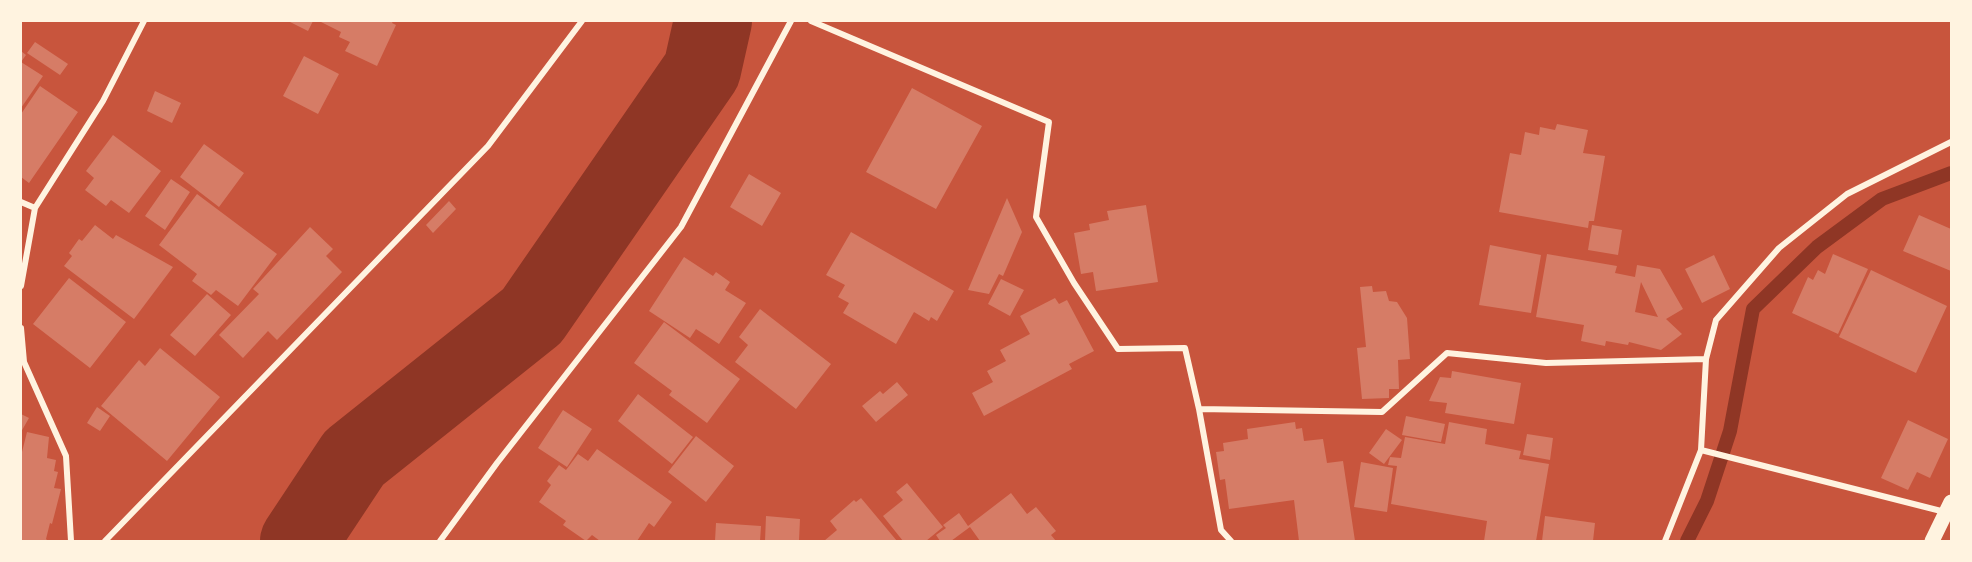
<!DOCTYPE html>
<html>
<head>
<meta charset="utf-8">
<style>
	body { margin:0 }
	#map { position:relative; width:1972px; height:562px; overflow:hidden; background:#c8553d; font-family:"Asap Condensed",sans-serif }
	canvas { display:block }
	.frame { position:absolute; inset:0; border:22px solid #fff3e0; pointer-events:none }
</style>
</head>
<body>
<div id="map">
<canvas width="1972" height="562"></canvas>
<div class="frame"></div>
</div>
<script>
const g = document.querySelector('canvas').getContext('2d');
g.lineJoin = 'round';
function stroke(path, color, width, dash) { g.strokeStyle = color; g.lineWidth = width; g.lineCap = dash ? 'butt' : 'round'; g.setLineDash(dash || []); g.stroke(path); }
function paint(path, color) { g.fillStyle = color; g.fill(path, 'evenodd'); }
stroke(new Path2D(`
	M 1687,541 L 1707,501 L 1730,431 L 1753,309 L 1817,247 L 1882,199 L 1951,173`), '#8f3625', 14);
stroke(new Path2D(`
	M 299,541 L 354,458 L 532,316 L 702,70 L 713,21`), '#8f3625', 78);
paint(new Path2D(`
	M 288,21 L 313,21 L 308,31 Z
	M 319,21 L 393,21 L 392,23 L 396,25 L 377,66 L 345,51 L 350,42 L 339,37 L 341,32 Z
	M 35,42 L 68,64 L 60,75 L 27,53 Z
	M 21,51 L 26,55 L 21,62 L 43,76 L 21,108 Z
	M 304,56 L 339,74 L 318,114 L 283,96 Z
	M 40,86 L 78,112 L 29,183 L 21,177 L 21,114 Z
	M 912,88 L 982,126 L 936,209 L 866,172 Z
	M 155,91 L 181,103 L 172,123 L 147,111 Z
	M 1557,124 L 1588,130 L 1583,153 L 1605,156 L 1594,221 L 1589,221 L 1588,228 L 1499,212 L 1510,153 L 1521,155 L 1525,132 L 1539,135 L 1540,127 L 1555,130 Z
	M 113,135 L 161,171 L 129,213 L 111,200 L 106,206 L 85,190 L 94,178 L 86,171 Z
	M 204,144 L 244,173 L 219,207 L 180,177 Z
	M 749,174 L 781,193 L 762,226 L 730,207 Z
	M 171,179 L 190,192 L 165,230 L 145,216 Z
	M 197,194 L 277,254 L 238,306 L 216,290 L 211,295 L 192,281 L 197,274 L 159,245 Z
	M 1007,198 L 1022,232 L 1003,276 L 999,274 L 989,294 L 968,290 Z
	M 449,201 L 456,209 L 433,233 L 426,225 Z
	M 1146,205 L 1158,282 L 1096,291 L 1093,272 L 1081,274 L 1074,233 L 1090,230 L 1089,224 L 1109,220 L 1107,211 Z
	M 1919,215 L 1951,229 L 1951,271 L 1903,251 Z
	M 95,225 L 113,239 L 116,235 L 173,267 L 134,319 L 64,266 L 72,256 L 69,253 L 79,239 L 82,241 Z
	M 1592,225 L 1622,230 L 1618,255 L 1588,250 Z
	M 310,227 L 333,249 L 326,256 L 342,272 L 277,340 L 268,331 L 243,358 L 219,335 L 259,294 L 253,289 Z
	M 851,232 L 954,291 L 937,321 L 931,317 L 929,321 L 914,312 L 896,344 L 843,313 L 849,303 L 838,297 L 845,285 L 826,275 Z
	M 1490,245 L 1541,255 L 1531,313 L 1479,305 Z
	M 1547,254 L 1617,266 L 1615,273 L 1635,277 L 1637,265 L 1660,269 L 1683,309 L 1666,319 L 1682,334 L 1661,350 L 1629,342 L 1628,345 L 1606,341 L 1605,346 L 1581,341 L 1584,325 L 1536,317 ZM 1641,282 L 1658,317 L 1635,312 Z
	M 1833,254 L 1868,269 L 1838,334 L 1792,313 L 1808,277 L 1813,280 L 1818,270 L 1825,274 Z
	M 1714,255 L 1730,289 L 1702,303 L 1685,269 Z
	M 684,257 L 713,276 L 716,272 L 730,282 L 725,290 L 746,303 L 719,344 L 696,329 L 690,338 L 649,311 Z
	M 1871,270 L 1947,306 L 1916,373 L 1839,337 Z
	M 69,278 L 126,322 L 90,368 L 33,324 Z
	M 1001,279 L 1024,290 L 1010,316 L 988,304 Z
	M 1372,286 L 1373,292 L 1386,291 L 1389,301 L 1397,302 L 1407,318 L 1410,359 L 1398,360 L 1399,389 L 1389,389 L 1389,398 L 1362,399 L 1357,348 L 1366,347 L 1360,287 Z
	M 207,294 L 231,315 L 195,356 L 170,335 Z
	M 1055,298 L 1059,304 L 1067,300 L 1094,351 L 1069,364 L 1072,369 L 984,416 L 972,393 L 993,382 L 987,371 L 1006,361 L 1000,350 L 1030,334 L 1020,316 Z
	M 760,309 L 831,364 L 796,409 L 735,362 L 748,345 L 739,337 Z
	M 664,322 L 740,379 L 707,423 L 669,395 L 672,391 L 634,363 Z
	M 160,348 L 220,397 L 167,461 L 101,406 L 139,360 L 145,366 Z
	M 1452,371 L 1521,383 L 1514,424 L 1445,413 L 1447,403 L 1429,401 L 1440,377 L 1451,378 Z
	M 897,382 L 908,395 L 876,422 L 862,406 L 880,391 L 883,394 Z
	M 638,394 L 693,437 L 672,464 L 618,421 Z
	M 97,407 L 110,416 L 100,431 L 87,423 Z
	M 563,410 L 592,429 L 567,467 L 538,448 Z
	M 21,414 L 29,418 L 21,432 Z
	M 1406,416 L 1445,424 L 1441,442 L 1402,435 Z
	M 1908,420 L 1948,439 L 1930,478 L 1917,472 L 1908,490 L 1881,478 Z
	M 1295,422 L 1296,429 L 1302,428 L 1304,441 L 1323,439 L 1327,463 L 1343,461 L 1355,541 L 1299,541 L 1294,500 L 1229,509 L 1225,479 L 1220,480 L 1216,452 L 1224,451 L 1223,443 L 1248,439 L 1247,429 Z
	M 1449,422 L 1487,429 L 1485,444 L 1521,451 L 1519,459 L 1549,464 L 1536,541 L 1484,541 L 1487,521 L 1391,504 L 1397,466 L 1388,465 L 1390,457 L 1401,458 L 1405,437 L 1445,444 Z
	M 1386,429 L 1402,440 L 1384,464 L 1369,453 Z
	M 27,432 L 49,437 L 47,458 L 56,460 L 54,471 L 58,472 L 54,488 L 61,489 L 52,524 L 50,523 L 46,539 L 48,541 L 21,541 L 21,456 Z
	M 1527,434 L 1553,438 L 1550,460 L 1523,455 Z
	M 696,436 L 734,466 L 706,502 L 668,472 Z
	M 597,449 L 672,502 L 654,527 L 649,523 L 637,541 L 600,541 L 592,535 L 586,541 L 563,525 L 566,521 L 539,502 L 551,485 L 547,481 L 559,465 L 566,470 L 578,454 L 588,461 Z
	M 1361,462 L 1393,468 L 1387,512 L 1354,507 Z
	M 907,483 L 943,527 L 926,541 L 903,541 L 883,516 L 903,500 L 896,492 Z
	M 1011,493 L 1027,514 L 1036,507 L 1056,531 L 1051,535 L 1056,541 L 980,541 L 970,527 L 951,541 L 940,541 L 936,535 L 946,528 L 943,525 L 959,513 L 968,526 Z
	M 861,498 L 897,541 L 824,541 L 837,530 L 830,521 L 854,500 L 856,502 Z
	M 766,516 L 800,519 L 799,541 L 765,541 Z
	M 1545,516 L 1595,523 L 1593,541 L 1542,541 Z
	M 716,523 L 761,526 L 760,541 L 715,541 Z`), '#d67c66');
stroke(new Path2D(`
	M 811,21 L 1049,122 L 1036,217 L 1074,283 L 1118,349 L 1185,348 L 1199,409 L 1221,530 L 1231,541
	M 21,202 L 35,208
	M 21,286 L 35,208 L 103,101 L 144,21
	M 21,328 L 24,362 L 66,456 L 71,541
	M 1199,409 L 1382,412 L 1447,353 L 1546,363 L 1706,359
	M 1701,450 L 1945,512
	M 105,541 L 488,146 L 582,21
	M 440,541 L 497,463 L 681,227 L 791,21
	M 1665,541 L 1701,450 L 1706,359 L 1716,320 L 1779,248 L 1847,194 L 1951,142`), '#fff3e0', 6);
stroke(new Path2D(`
	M 1932,541 L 1951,502`), '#fff3e0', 15);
</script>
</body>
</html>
